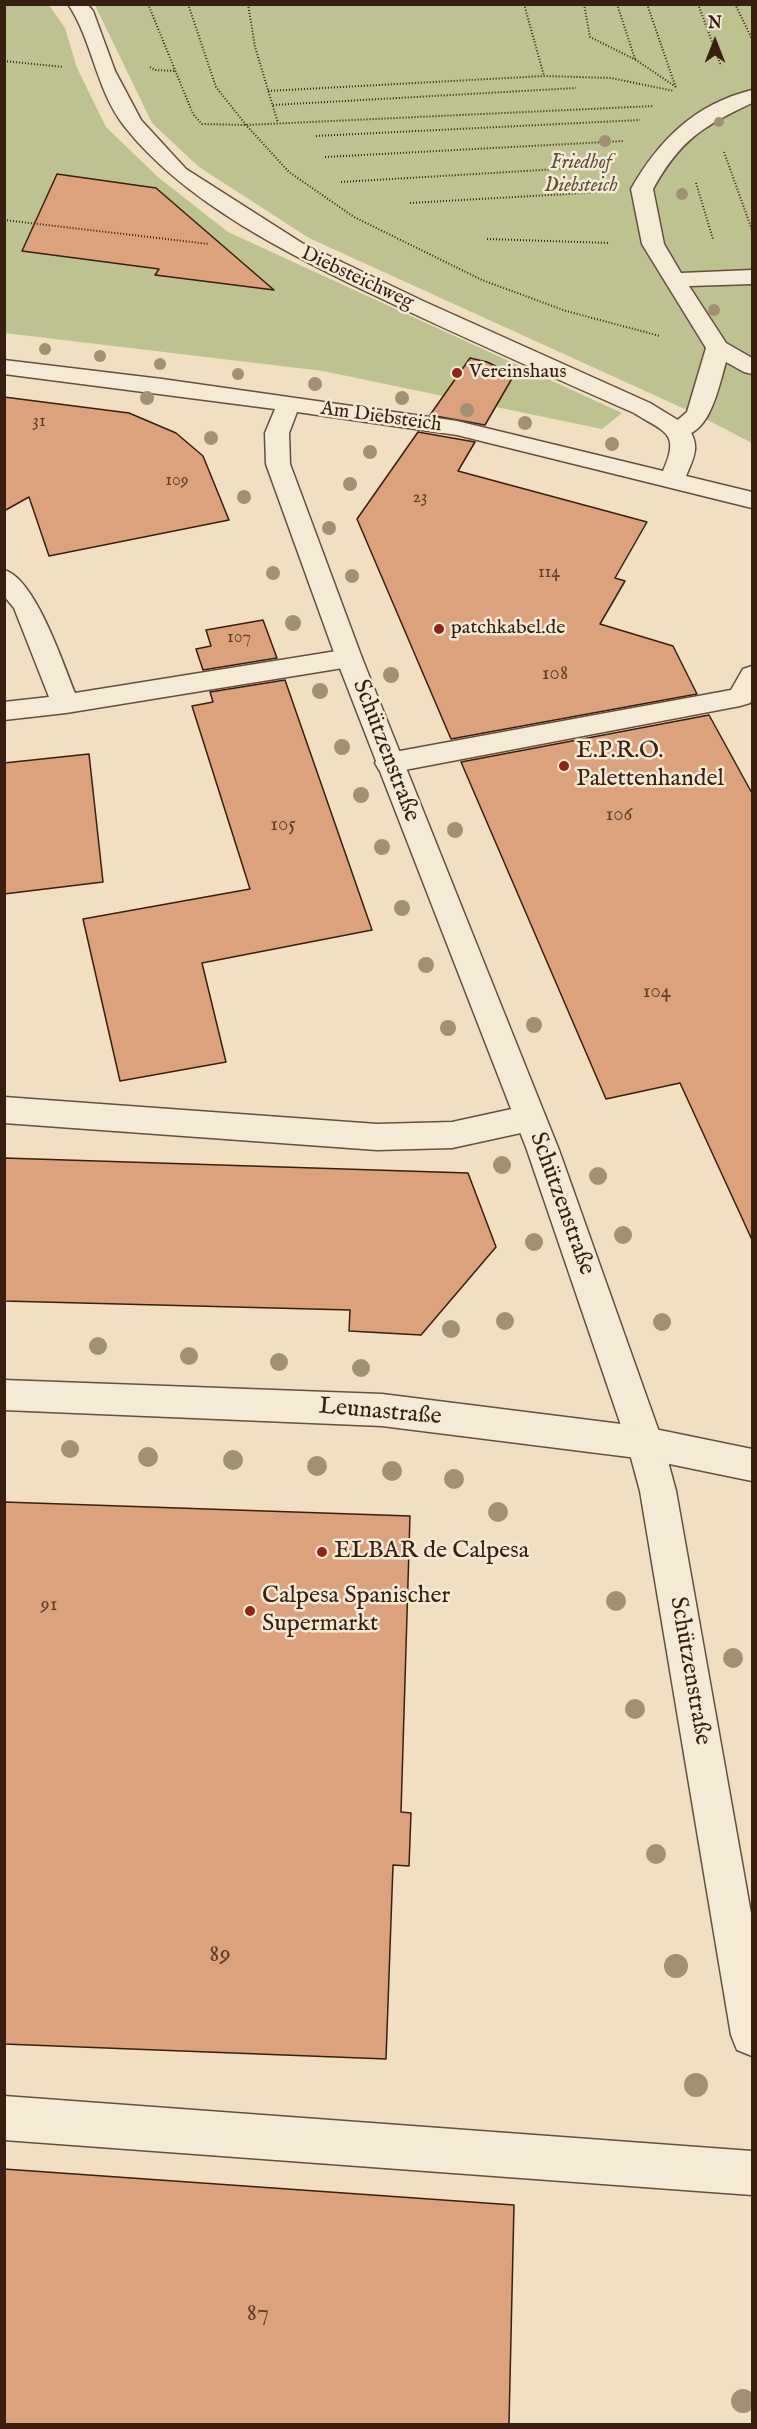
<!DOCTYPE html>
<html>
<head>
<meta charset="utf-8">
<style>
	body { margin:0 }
	#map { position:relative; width:757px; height:2429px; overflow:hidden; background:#f0dfc0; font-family:"IM FELL English",serif }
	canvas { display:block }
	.frame { position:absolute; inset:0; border:6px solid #381f10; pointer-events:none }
	.north { position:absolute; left:685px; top:12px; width:60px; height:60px; -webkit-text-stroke:4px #f5ead6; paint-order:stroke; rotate:0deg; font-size:16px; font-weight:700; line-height:24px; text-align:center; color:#381f10 }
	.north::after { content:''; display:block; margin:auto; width:21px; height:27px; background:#381f10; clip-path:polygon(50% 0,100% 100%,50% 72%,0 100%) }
</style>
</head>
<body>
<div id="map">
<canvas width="757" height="2429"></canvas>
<div class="frame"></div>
<div class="north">N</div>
</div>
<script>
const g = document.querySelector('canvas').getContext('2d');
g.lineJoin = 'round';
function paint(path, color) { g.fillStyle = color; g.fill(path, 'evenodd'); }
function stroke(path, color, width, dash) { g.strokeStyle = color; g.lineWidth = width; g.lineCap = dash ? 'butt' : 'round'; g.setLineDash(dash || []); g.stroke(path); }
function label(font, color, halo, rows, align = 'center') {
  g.font = font + ' "IM FELL English",serif'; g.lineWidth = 5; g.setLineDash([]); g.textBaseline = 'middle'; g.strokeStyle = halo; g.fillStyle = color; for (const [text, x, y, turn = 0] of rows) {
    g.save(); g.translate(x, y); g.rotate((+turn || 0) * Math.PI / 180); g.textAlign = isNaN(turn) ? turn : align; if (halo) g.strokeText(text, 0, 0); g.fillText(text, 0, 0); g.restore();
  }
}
paint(new Path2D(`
	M 5,5 L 49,5 L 65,28 L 77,68 L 106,127 L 159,178 L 228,232 L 622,413 L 602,429 L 323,371 L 5,333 Z
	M 95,5 L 752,5 L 752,443 L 698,415 L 309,238 L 199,167 L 152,123 Z`), '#bec190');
const building = new Path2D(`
	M 57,174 L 156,188 L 274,290 L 155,275 L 159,269 L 22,251 Z
	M 470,358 L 487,362 L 514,375 L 485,425 L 430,415 Z
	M 4,397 L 129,413 L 176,433 L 203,456 L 229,520 L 49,556 L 29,497 L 4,511 Z
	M 418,432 L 475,442 L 458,471 L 647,522 L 615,578 L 625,581 L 600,624 L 673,646 L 697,694 L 451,739 L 357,519 Z
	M 263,620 L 277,658 L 203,670 L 196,649 L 211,646 L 206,630 Z
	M 285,680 L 372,930 L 202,963 L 226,1062 L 120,1081 L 83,919 L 250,889 L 192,706 L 213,702 L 210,692 Z
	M 709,715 L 753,795 L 753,1242 L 680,1083 L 606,1099 L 461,762 Z
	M 89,754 L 103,882 L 4,894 L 4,763 Z
	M 4,1158 L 468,1173 L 496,1247 L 421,1335 L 349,1331 L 350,1310 L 4,1301 Z
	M 4,1502 L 410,1516 L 401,1812 L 411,1813 L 409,1866 L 393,1865 L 386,2059 L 4,2044 Z
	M 4,2169 L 514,2205 L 509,2424 L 4,2424 Z`);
paint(building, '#dba27d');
stroke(building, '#381f10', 1.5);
const service = new Path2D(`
	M 752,90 L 752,103 C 703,126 680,140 653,189 L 664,244 L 681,273 L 752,270 L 752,284 L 689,286 L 726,343 L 752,358 L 752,374 L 744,372 L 726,362 C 718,388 709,445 670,435 L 666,430 L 687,412 L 706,348 L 642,244 L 631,189 C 659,140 695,104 752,90 Z
	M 4,570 C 35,578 63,664 75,693 L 349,649 L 358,652 L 362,658 L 358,664 L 349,667 L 66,713 L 4,720 L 4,702 L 49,697 L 14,608 L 4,596 Z
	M 752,666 L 752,699 L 750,703 L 740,706 L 389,773 L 379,770 L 375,763 L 379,756 L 389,753 L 731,690 L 743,669 Z
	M 4,1097 L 377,1124 L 452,1122 L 530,1105 L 541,1109 L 546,1118 L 541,1127 L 530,1131 L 452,1148 L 377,1150 L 4,1123 Z
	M 4,2096 L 752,2151 L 752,2195 L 4,2140 Z`);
const minor = new Path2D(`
	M 68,4 L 87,4 L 93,11 L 115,71 L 141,120 L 186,169 L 302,243 L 423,301 L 650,403 L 686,425 C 701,445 695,455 686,476 L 752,492 L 752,508 L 457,435 L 297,412 L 289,433 L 290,464 L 362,658 L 559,1150 L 663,1443 L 676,1491 L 752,1919 L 752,2056 L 737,2050 L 731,2035 L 640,1491 L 627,1443 L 527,1150 L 336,658 L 266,464 L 265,433 L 275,409 L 4,374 L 4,360 L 162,379 L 457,421 L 663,471 C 681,432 664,432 634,413 C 548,375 462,337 378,297 C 291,255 186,204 125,127 C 96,91 93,41 68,4 Z`);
const tertiary = new Path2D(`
	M 4,1380 L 382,1394 L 645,1427 L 752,1449 L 752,1481 L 645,1459 L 382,1426 L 4,1410 Z`);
stroke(service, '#664f3c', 3);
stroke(minor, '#664f3c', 3);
stroke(tertiary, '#664f3c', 3);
stroke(new Path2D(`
	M 148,4 L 193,114 L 202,124 L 246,125 L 654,106
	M 188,4 L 216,87 L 246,125 L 289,172 L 354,217 L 482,280 L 566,311 L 660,336
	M 248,4 L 255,47 L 278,123
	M 524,4 L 544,76
	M 584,4 L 590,37 L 636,60 L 676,87
	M 617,4 L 635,59
	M 647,4 L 676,88
	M 698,4 L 721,66
	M 735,4 L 752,39
	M 4,61 L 63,67
	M 150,67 L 155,70 L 176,71
	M 268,91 L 544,76 L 611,78 L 674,91
	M 273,105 L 576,88
	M 316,136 L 640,120
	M 724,152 L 752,230
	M 325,157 L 624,141
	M 341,182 L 609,166
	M 696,183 L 713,239
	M 410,203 L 602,192
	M 4,220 L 209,244
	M 487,239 L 610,243`), '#381f10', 2, [1, 2]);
paint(service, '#f5ead6');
paint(minor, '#f5ead6');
paint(tertiary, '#f5ead6');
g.fillStyle = '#a19074';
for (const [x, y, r] of [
	[719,122,5],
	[605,141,6],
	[682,194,6],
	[714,310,6],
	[45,349,6],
	[100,356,6],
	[160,364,6],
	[238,374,6],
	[315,384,7],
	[147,398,7],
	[402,398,7],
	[467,410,7],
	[525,423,7],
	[211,438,7],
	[612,444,7],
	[370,452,7],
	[350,484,7],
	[244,497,7],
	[329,528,7],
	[273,573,7],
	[352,576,7],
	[293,623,8],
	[391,675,8],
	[320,691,8],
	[342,747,8],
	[361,795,8],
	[455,830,8],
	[382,847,8],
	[402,908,8],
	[426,965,8],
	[534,1025,8],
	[448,1028,8],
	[502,1165,9],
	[598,1176,9],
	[623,1235,9],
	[534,1242,9],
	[505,1321,9],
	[662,1322,9],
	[451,1329,9],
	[98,1346,9],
	[189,1356,9],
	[279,1362,9],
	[361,1368,9],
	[70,1449,9],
	[148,1457,10],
	[233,1460,10],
	[317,1466,10],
	[392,1471,10],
	[454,1479,10],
	[498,1512,10],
	[616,1601,10],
	[733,1658,10],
	[635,1709,10],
	[656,1854,10],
	[676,1966,12],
	[696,2085,12],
	[743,2401,12]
]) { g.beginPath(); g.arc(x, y, r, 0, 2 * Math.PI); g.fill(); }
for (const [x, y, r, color] of [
	[457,373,6,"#8f2418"],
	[439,629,6,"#8f2418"],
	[564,766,6,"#8f2418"],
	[322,1552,6,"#8f2418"],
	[250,1611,6,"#8f2418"]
]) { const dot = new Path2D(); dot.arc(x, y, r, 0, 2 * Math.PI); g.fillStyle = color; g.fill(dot); stroke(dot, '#f5ead6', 2); }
label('18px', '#61402b', null, [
	["31",39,422],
	["109",177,481],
	["23",420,498],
	["114",549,573],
	["107",239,638]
]);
label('italic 20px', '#605036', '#f5ead6', [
	["Friedhof",581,164],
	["Diebsteich",581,187]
]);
label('20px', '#381f10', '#f5ead6', [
	["Diebsteichweg",357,279,25],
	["Am Diebsteich",381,418,8]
]);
label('20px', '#381f10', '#f5ead6', [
	["Vereinshaus",469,373],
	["patchkabel.de",451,629]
], 'left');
label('21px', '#61402b', null, [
	["108",555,675],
	["106",619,816],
	["105",283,826],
	["104",657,993],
	["91",49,1606]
]);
label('24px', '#381f10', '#f5ead6', [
	["Schützenstraße",385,751,69],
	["Schützenstraße",561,1204,70],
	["Leunastraße",380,1413,5],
	["Schützenstraße",689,1671,80]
]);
label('24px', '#381f10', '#f5ead6', [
	["E.P.R.O.",576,752],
	["Palettenhandel",576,780],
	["ELBAR de Calpesa",334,1552],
	["Calpesa Spanischer",262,1597],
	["Supermarkt",262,1625]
], 'left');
label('26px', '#61402b', null, [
	["89",220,1956],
	["87",258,2315]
]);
</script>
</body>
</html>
